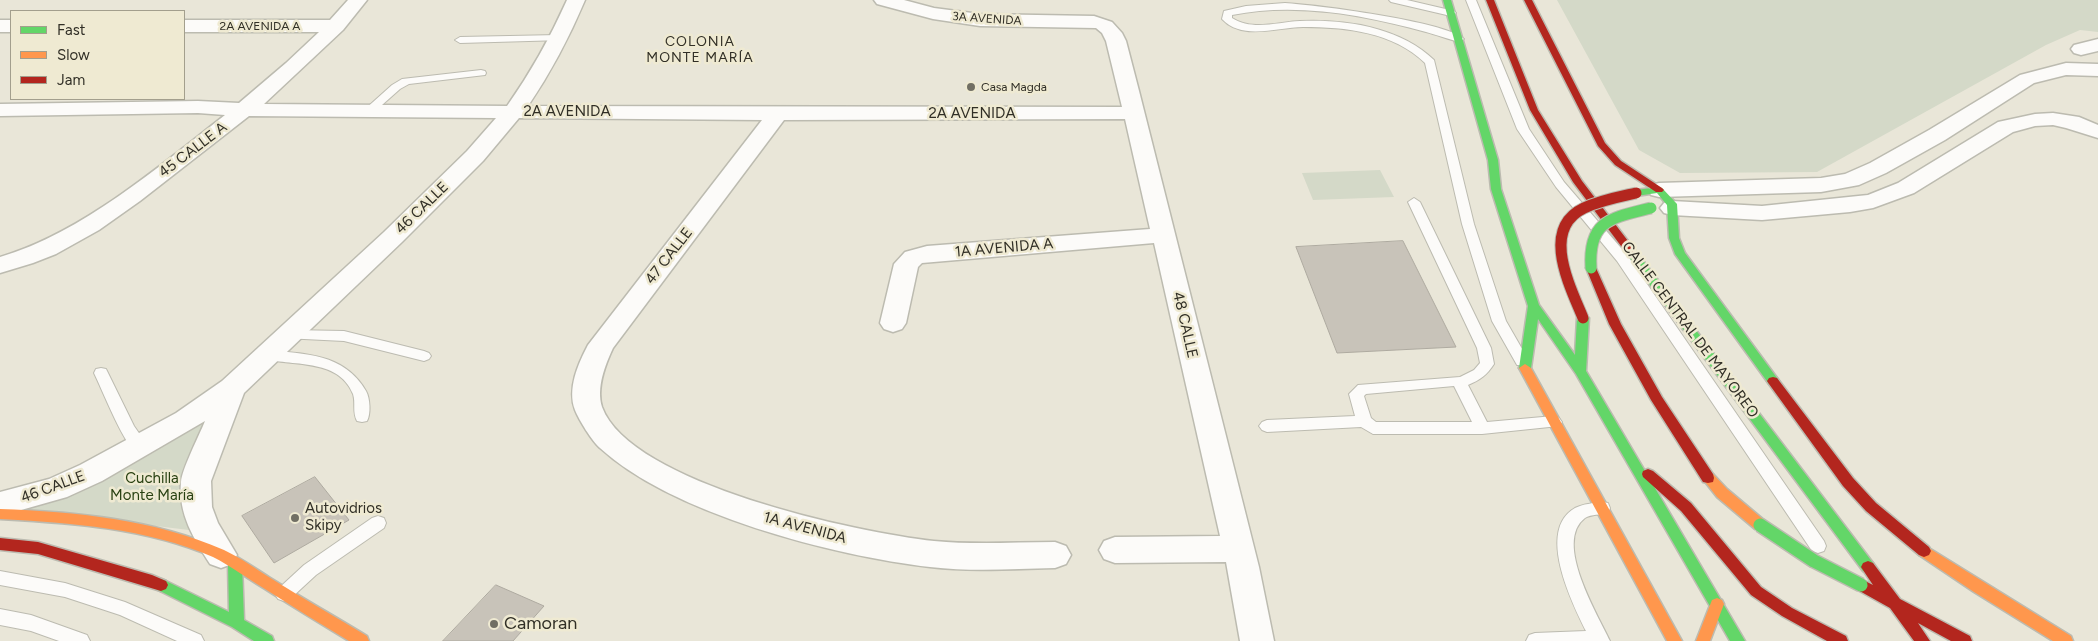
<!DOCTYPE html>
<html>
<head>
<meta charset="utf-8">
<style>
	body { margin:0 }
	#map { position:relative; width:2098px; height:641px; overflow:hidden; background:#e9e6d8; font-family:Figtree,sans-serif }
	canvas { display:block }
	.legend { position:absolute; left:10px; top:10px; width:175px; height:90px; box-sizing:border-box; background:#efead2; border:1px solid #a39f8d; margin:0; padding:6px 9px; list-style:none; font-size:15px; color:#312f26 }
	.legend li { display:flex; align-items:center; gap:10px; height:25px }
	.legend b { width:25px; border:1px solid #a39f8d }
</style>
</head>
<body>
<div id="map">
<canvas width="2098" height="641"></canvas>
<ul class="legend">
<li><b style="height:6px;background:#63d668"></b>Fast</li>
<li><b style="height:6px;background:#ff974d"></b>Slow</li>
<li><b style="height:6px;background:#b3261e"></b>Jam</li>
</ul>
</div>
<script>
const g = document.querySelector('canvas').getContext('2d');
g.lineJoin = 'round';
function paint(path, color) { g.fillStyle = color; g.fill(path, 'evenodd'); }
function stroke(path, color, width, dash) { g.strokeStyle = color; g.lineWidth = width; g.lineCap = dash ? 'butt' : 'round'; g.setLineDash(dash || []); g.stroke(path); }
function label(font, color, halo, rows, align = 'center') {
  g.font = font + ' Figtree,sans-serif'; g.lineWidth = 5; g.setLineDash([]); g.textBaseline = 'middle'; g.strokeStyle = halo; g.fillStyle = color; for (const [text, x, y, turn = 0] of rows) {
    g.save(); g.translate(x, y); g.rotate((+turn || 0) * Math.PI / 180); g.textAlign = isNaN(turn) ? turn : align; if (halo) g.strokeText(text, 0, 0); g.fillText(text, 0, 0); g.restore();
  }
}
paint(new Path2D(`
	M 1557,0 L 2098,0 L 2098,32 L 2080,30 L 2046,45 L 1817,172 L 1680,173 L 1639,150 Z
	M 1380,170 L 1394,197 L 1313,200 L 1302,173 Z
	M 232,388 L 197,531 L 0,507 Z`), '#d4d9c8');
const building = new Path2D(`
	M 1403,241 L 1456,347 L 1337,353 L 1296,247 Z
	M 315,477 L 349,520 L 274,563 L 242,516 Z
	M 496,585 L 544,606 L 513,641 L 443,641 Z`);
paint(building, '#c8c3b9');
stroke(building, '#aeaaa0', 1);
const lane = new Path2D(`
	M 1389,0 L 1407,0 L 1454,11 L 1456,13 L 1451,16 L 1391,2 Z
	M 1466,0 L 1476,0 L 1529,129 L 1564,182 L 1627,255 L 1824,541 L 1826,546 L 1824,551 L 1818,553 L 1812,551 L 1617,261 L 1556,187 L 1517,129 Z
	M 1285,3 C 1315,5 1445,21 1464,39 L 1459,42 C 1448,39 1437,35 1426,32 C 1364,15 1296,2 1232,15 L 1232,18 C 1252,31 1278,22 1300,21 C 1345,19 1400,27 1434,60 L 1474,224 L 1506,321 L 1529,361 L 1527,365 L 1517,365 L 1492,321 L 1462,224 L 1425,63 C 1393,32 1346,27 1303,27 C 1278,27 1242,41 1222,19 L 1224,11 L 1246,6 Z
	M 559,35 L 564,38 L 563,40 L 460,43 L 455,40 L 460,37 Z
	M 481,70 L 485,71 L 486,73 L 485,75 L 409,84 L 400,89 L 373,113 L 369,114 L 363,111 L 392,85 L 402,79 Z
	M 1414,198 L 1420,202 L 1491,348 L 1494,364 C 1487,375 1480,380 1468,385 L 1487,422 L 1554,416 L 1559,418 L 1562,422 L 1559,426 L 1482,434 L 1373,434 L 1361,427 L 1267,432 L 1262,430 L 1259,426 L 1262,422 L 1267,420 L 1355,416 L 1349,394 L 1358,385 L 1460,377 L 1474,370 L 1480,363 L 1477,348 L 1408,202 ZM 1454,386 L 1472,422 L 1376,422 L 1371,418 L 1364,396 L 1366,394 Z
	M 289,330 L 344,331 L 424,351 L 429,353 L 431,356 L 429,359 L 424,361 L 344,341 L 284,338 L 282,335 L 284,332 Z
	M 266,350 C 305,354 344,353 366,391 C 370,398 371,414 367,421 L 362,422 L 357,421 C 352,412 356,403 353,394 C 338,357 291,367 261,358 L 259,355 L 261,352 Z
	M 101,368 L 106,369 L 108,373 L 134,426 L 148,446 L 145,450 C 142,451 138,452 134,450 C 122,440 102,389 94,373 L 96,369 Z
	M 1602,502 L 1608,503 L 1610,508 L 1608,513 C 1601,515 1591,514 1585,518 C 1553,542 1598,615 1610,641 L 1526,641 L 1529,635 L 1535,633 L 1586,631 C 1572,603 1536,530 1575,508 C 1583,504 1593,503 1602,502 Z
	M 378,516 L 384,518 L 386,523 L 384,528 L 316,575 L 290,599 L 284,601 L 278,599 L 275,594 L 278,589 L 304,565 L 372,518 Z
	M 0,571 L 65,583 L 125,602 L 201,635 L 204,641 L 177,641 L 120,615 L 65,597 L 0,585 Z
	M 0,609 L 31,615 L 87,635 L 90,641 L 59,641 L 31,631 L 0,625 Z`);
const street = new Path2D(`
	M 348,0 L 367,0 L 343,30 L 264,104 L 507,106 C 531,72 550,38 567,0 L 585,0 C 569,38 551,72 528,106 L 1122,107 L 1106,41 L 1102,33 L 1096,28 L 980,26 L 933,19 L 877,4 L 874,0 L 904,0 L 934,8 L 980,14 L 1094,16 L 1112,22 L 1122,33 L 1126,41 L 1139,91 L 1259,567 L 1274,641 L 1240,641 L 1226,562 L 1115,563 L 1104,559 L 1099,550 L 1104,541 L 1115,537 L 1220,536 L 1154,243 L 922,263 L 918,267 L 906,323 L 902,329 L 893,332 L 884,329 L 880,323 L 894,264 L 905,252 L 927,246 L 1150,229 L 1125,119 L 784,120 L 613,348 C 605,365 596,388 602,407 C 630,484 859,533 934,541 C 975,545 1014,542 1055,542 L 1066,546 L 1071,555 L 1066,564 L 1055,568 C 1013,569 972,572 930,567 C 834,556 672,514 600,448 C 592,441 579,420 575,410 C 567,389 578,364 588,345 L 762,120 L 519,118 L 483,161 L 402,242 L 244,393 L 211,481 L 212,507 L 218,523 L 237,555 L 232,564 L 221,568 L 210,564 C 194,539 178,514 181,482 C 182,469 199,436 205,421 L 102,481 L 67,497 L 0,516 L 0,492 L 49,479 L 80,465 L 176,413 L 222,381 L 384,232 L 467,151 L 496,118 L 249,116 L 140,201 L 99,230 L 56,254 L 33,263 L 0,273 L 0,257 C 82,233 158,167 225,115 L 198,113 L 0,116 L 0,104 L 198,101 L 239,103 L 286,63 L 319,32 L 184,32 L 184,20 L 330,20 Z
	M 0,20 L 11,20 L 11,32 L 0,32 Z
	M 2098,39 L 2098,51 L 2081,55 L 2074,53 L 2071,49 L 2074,45 Z
	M 2066,63 L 2098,64 L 2098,76 L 2066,75 L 2034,83 L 1945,140 L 1886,173 L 1859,185 L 1821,192 L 1659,197 L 1651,195 L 1648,190 L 1651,185 L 1659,183 L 1821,178 L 1845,174 L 1870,163 L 1929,130 L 2020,75 Z
	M 2053,113 L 2079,117 L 2098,125 L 2098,138 L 2066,128 L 2053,125 L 2035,126 L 2013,132 L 1914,193 L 1873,208 L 1850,212 L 1762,220 L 1672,215 L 1664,213 L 1660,208 L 1664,203 L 1672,201 L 1762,206 L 1868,195 L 1898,183 L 1998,122 L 2035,114 Z`);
const fast = new Path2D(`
	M 1443,0 L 1451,0 L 1498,160 L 1501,189 L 1539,305 L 1575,355 L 1577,318 L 1583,314 L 1589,318 L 1586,371 L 1745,641 L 1730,641 L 1576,374 L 1538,319 L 1531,368 L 1525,372 L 1519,368 L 1528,306 L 1491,189 L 1488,160 Z
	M 1659,187 L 1662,188 L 1677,204 L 1679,238 L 1685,253 L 1777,378 L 1779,381 L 1777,384 L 1769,384 L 1675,254 L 1669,238 L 1667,205 L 1657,193 L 1636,196 L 1631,193 L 1636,190 Z
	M 1634,253 L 1638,254 L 1873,563 L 1875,567 L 1873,571 L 1868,573 L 1863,571 L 1630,258 L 1629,256 Z
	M 235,558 L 240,560 L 242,564 L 244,620 L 272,636 L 274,641 L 254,641 L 232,627 L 156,589 L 154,585 L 156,581 L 161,579 L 166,581 L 229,612 L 228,564 L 230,560 Z`);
const slow = new Path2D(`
	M 1525,364 L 1531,368 L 1682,641 L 1667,641 L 1519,368 Z
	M 1708,473 L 1713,474 L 1727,489 L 1765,521 L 1767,525 L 1765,529 L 1760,530 L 1755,529 L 1717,497 L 1702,478 L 1703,474 Z
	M 0,509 C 76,512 153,519 224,550 C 241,558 256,569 272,579 C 304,599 336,617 367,636 L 369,641 L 349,641 C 321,624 293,607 265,589 C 248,579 231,566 213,557 C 146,528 72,523 0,519 Z
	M 1924,545 L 2071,636 L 2073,641 L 2053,641 L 1974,592 L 1919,555 L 1917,551 L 1919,547 Z
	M 1717,598 L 1722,600 L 1724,604 L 1710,641 L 1696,641 L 1712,600 Z`);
const jam = new Path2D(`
	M 1486,0 L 1494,0 L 1538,110 L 1582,181 L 1638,254 L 1639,256 L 1638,258 L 1630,258 L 1573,182 L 1530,110 Z
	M 1524,0 L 1532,0 L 1605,143 L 1621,161 L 1662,188 L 1664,190 L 1662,192 L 1656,192 L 1615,165 L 1598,146 Z
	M 1591,265 L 1596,268 L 1621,324 L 1662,397 L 1713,474 L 1714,478 L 1713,482 L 1708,483 L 1703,482 L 1651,400 L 1609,324 L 1586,268 Z
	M 1773,377 L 1777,378 L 1853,478 L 1876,503 L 1929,547 L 1931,551 L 1929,555 L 1924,557 L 1919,555 L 1866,511 L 1843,486 L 1769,384 L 1767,381 L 1769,378 Z
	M 1648,469 L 1653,471 L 1691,503 L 1761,587 L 1792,608 L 1846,636 L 1848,641 L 1827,641 L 1782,616 L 1751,595 L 1681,511 L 1643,477 L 1642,474 L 1643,471 Z
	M 0,538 L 38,542 L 152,575 L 166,581 L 168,585 L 166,589 L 161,591 L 38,554 L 0,550 Z
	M 1868,561 L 1873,563 L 1900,599 L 1970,636 L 1972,641 L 1951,641 L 1918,623 L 1930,641 L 1914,641 L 1890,608 L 1856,589 L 1854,585 L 1856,581 L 1861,579 L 1873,585 L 1861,567 L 1863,563 Z`);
stroke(lane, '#bcbbb0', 2);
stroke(street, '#bcbbb0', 3);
stroke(fast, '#bcbbb0', 3);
stroke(slow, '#bcbbb0', 3);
stroke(jam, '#bcbbb0', 3);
paint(lane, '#fcfbf9');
paint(street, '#fcfbf9');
paint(fast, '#63d668');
paint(slow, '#ff974d');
paint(jam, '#b3261e');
const fastBridgeFar1 = new Path2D(`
	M 1591,268 C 1588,220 1611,218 1651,208`);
const fastBridge = new Path2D(`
	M 1760,525 L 1814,561 L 1861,585`);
const jamBridge = new Path2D(`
	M 1583,318 C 1570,286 1540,229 1584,208 C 1601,200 1618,197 1636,193`);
stroke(fastBridgeFar1, '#bcbbb0', 13, []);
stroke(fastBridge, '#bcbbb0', 16, []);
stroke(jamBridge, '#bcbbb0', 13, []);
stroke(fastBridgeFar1, '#63d668', 11);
stroke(fastBridge, '#63d668', 13);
stroke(jamBridge, '#b3261e', 11);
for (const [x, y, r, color] of [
	[971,87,5,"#716f64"],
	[295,518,5,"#716f64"],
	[494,624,5,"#716f64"]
]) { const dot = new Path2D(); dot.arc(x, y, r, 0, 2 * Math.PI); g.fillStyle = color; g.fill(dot); stroke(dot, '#efead2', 2); }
label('12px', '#312f26', '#efead2', [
	["3A AVENIDA",987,19,4],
	["2A AVENIDA A",260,26]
]);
label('12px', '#312f26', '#efead2', [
	["Casa Magda",981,87]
], 'left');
g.letterSpacing = '1px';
label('14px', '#312f26', '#efead2', [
	["COLONIA",700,42],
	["MONTE MARÍA",700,58]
]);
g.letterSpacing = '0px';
label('15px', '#312f26', '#efead2', [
	["2A AVENIDA",567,112],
	["2A AVENIDA",972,114],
	["45 CALLE A",193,150,-37],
	["46 CALLE",422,208,-44],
	["1A AVENIDA A",1004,248,-5],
	["47 CALLE",669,256,-52],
	["48 CALLE",1185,325,77],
	["CALLE CENTRAL DE MAYOREO",1690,330,53],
	["46 CALLE",53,487,-20],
	["1A AVENIDA",805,528,15]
]);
label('15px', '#294112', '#efead2', [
	["Cuchilla",152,479],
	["Monte María",152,496]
]);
label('15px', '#312f26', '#efead2', [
	["Autovidrios",305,509],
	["Skipy",305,526]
], 'left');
label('18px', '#312f26', '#efead2', [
	["Camoran",504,624]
], 'left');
</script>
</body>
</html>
